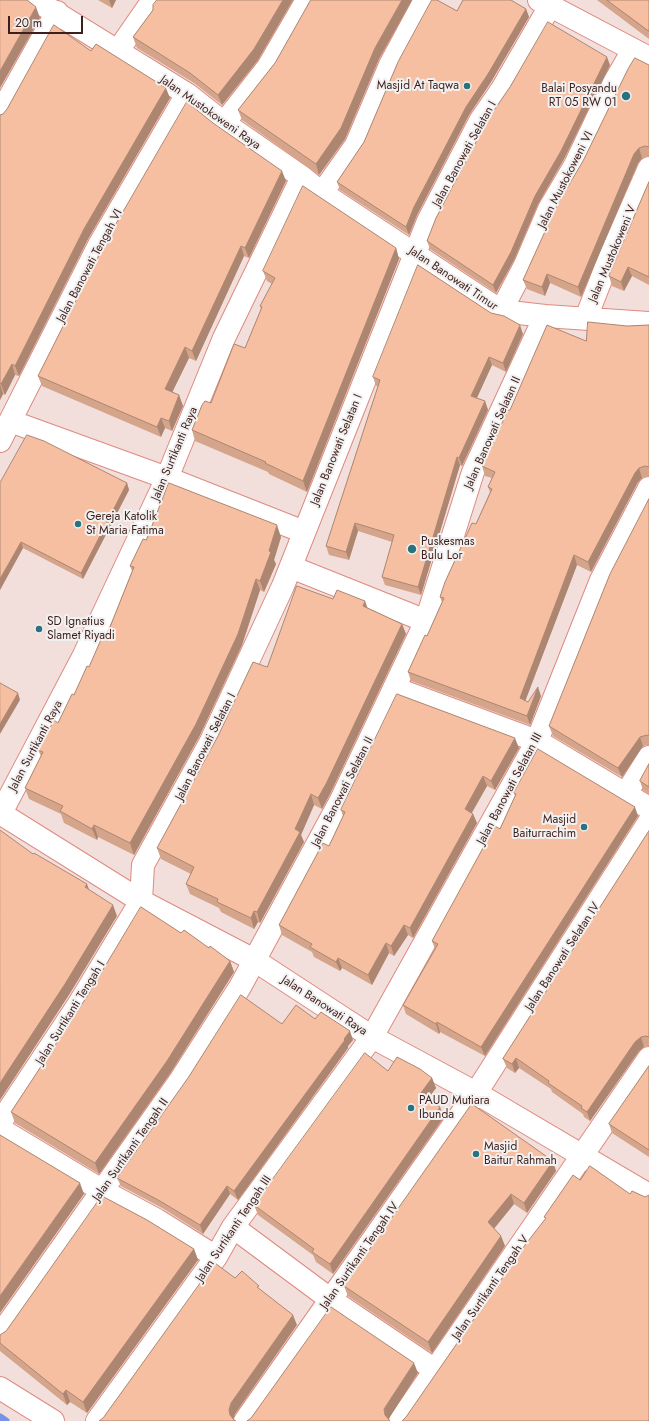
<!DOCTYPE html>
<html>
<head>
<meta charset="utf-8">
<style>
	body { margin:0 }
	#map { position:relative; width:649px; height:1421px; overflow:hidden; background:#f2dfdc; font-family:Jost,sans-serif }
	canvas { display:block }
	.scale { position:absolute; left:8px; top:16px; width:75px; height:18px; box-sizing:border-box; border:2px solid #401f1a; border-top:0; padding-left:5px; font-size:12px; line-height:14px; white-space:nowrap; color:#401f1a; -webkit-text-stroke:3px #f1f1f1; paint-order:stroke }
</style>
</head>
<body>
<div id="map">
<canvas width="649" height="1421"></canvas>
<div class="scale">20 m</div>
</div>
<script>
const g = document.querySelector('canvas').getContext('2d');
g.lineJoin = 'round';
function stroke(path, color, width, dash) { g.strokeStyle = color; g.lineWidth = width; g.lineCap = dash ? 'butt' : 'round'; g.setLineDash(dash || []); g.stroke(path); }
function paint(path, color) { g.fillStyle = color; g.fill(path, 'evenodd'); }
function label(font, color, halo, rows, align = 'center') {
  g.font = font + ' Jost,sans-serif'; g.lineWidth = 4; g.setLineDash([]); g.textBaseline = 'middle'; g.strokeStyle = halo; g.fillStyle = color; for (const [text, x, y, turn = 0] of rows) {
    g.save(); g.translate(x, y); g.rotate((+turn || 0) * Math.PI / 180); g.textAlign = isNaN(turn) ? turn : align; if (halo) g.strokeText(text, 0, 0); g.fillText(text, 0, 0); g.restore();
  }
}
stroke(new Path2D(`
	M 0,1417 L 6,1421`), '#7692e5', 7);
const street = new Path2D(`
	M 35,0 L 187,94 L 224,123 L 302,177 L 322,193 L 501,311 L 545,316 L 649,323
	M 539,0 L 649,58
	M 117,52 L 153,0
	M 0,114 L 57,12
	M 224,123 L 268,67 L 307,0
	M 322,193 L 356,145 L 390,65 L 425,0
	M 501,311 L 525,265 L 549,209 L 575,165 L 614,83 L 633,50
	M 586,318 L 609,259 L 649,168
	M 10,421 L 167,478 L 304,532
	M 0,441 L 99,245 L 187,94
	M 291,567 L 426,621
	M 394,688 L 537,741 L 649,808
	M 625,795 L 649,757
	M 0,813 L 141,901 L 254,960 L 372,1037 L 476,1093 L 649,1195
	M 0,815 L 84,655 L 167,478 L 224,338 L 302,177
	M 0,1123 L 80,1002 L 141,901 L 143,865 L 211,741 L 283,586 L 428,221 L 480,121 L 502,89 L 550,6
	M 0,1129 L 103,1191 L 157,1220 L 216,1257
	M 233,1227 L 330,1299 L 435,1370
	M 0,1335 L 181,1079 L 240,987 L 341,800 L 426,621 L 473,472 L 545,316
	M 0,1388 L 53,1421
	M 97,1421 L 216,1257 L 233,1227 L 372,1037 L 537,741 L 601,580 L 649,488
	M 245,1421 L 476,1093 L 649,822
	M 400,1421 L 649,1058`);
stroke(street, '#df8a7e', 24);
stroke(street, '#fff', 22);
paint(new Path2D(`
	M 98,0 L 116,0 L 112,8 Z
	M 311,0 L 412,0 L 379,59 L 345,139 L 319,175 L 242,120 L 238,110 L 275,63 Z
	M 597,0 L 649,0 L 649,39 Z
	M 526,9 L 529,17 L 491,82 L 469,115 L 417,215 L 409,235 L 340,190 L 337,182 L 457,11 Z
	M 153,10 L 258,60 L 222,105 L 194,83 L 137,48 L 133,37 Z
	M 91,51 L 170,98 L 88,239 L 19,376 L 15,375 L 5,395 L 3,394 L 0,400 L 0,115 L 3,114 Z
	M 610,65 L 564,159 L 538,204 L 514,260 L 496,293 L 430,249 L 427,241 Z
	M 649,65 L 649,156 L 642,158 L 638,163 L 581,297 L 550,283 L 545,296 L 527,289 L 523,280 Z
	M 286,181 L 249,258 L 244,256 L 196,361 L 189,358 L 172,392 L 179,395 L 183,406 L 172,431 L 165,428 L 161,437 L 42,386 L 38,376 Z
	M 649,182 L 649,285 L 632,276 L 624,291 L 612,286 L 609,276 Z
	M 396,248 L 399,259 L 307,492 L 269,474 L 268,472 L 195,441 L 192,430 L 211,403 L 245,348 L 261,309 L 260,306 L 272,284 L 267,281 L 263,271 Z
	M 491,313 L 523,334 L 506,372 L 492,365 L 477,398 L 485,401 L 488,410 L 462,466 L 460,465 L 421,595 L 385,585 L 382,577 L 392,542 L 358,531 L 349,560 L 329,555 L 326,546 L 378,386 L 376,386 L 373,377 Z
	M 649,325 L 649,476 L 642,478 L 638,482 L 591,572 L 577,565 L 525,701 L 528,702 L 541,696 L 530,725 L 411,681 L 408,672 L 427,636 L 442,602 L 440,597 L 476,524 L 490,492 L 488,487 L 492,478 L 485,476 L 482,466 L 510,410 L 586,341 L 627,326 Z
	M 0,483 L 127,483 L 129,490 L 83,579 L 23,548 L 0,590 Z
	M 649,499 L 649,745 L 643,746 L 622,777 L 553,736 L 549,726 Z
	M 281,537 L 274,560 L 276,564 L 264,592 L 260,590 L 242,645 L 200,735 L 134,855 L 98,837 L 97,840 L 64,823 L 61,814 L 29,799 L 25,788 L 41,756 L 38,750 L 58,723 L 89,667 L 106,637 L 132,571 L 130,566 L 146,540 Z
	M 333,599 L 368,608 L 402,624 L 406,634 L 330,794 L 322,809 L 314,805 L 301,835 L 304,842 L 260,923 L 258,922 L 254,929 L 221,912 L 219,908 L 190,894 L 186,884 L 191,874 L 161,859 L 157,848 L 267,667 Z
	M 519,748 L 495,790 L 487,786 L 472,813 L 473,814 L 477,823 L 413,938 L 408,935 L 394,956 L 389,953 L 372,985 L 342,968 L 340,971 L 314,957 L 312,952 L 282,935 L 279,925 L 329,846 L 343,816 L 341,810 Z
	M 649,764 L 649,794 L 643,790 L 640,781 Z
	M 514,793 L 638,816 L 485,1056 L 440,1032 L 439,1034 L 406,1014 L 403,1005 L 435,949 L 432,941 L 500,829 L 515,796 Z
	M 649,831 L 649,1046 L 644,1047 L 639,1051 L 590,1121 L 584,1117 L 583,1114 L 552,1092 L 551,1089 L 519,1068 L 515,1073 L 507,1068 L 503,1059 Z
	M 181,933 L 209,948 L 230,961 L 234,972 L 171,1072 L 99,1174 L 15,1123 L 11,1112 Z
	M 315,1019 L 353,1040 L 348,1046 L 348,1048 L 238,1200 L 230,1194 L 203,1234 L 164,1209 L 121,1186 L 117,1178 L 282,1024 Z
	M 649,1066 L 649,1157 L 612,1133 L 609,1124 Z
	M 388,1071 L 432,1078 L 436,1088 L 428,1098 L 444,1117 L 333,1274 L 316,1262 L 313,1255 L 258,1215 L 254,1205 Z
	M 472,1104 L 556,1171 L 527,1213 L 514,1204 L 494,1229 L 501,1236 L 505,1246 L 432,1353 L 348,1296 L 344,1286 Z
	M 194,1249 L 198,1260 L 87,1413 L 70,1402 L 67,1405 L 0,1351 L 0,1335 Z`), '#d4a48b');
paint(new Path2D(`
	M 109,0 L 116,0 L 112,8 Z
	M 283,0 L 293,0 L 258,60 L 222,105 L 218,95 Z
	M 402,0 L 412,0 L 379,59 L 345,139 L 319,175 L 316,164 L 375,48 Z
	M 36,7 L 40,18 L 0,88 L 0,71 Z
	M 526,9 L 529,17 L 491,82 L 469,115 L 417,215 L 409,235 L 406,227 L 414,207 L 466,107 Z
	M 607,57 L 610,65 L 564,159 L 538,204 L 514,260 L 496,293 L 493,285 L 535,196 Z
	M 166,88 L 170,98 L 88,239 L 19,376 L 15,366 L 84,229 Z
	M 639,148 L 642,158 L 638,163 L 581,297 L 578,287 L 634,154 Z
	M 282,171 L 286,181 L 249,258 L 245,248 Z
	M 241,246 L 244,256 L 196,361 L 192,351 Z
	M 396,248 L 399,259 L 307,492 L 303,481 Z
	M 628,267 L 632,276 L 624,291 L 621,282 Z
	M 547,274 L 550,283 L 545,296 L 542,287 Z
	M 520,325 L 523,334 L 506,372 L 503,363 Z
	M 185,347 L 189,358 L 169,399 L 165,389 Z
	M 489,357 L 492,365 L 474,404 L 471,396 Z
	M 12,364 L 15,375 L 5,395 L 1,384 Z
	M 0,384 L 3,394 L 0,400 Z
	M 179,395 L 183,406 L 172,431 L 169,421 Z
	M 485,401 L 488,410 L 462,466 L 459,458 Z
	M 161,418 L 165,428 L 161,437 L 157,427 Z
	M 457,457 L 460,465 L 421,595 L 418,587 Z
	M 639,468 L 642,478 L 638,482 L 591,572 L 588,562 L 635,473 Z
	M 127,483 L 129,490 L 83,579 L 81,573 Z
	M 355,523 L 358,531 L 349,560 L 346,552 Z
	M 277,525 L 281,537 L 274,560 L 276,564 L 264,592 L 260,581 Z
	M 21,542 L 23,548 L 0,590 L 0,579 Z
	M 574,555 L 577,565 L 523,707 L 520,698 Z
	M 256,579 L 260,590 L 242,645 L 200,735 L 134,855 L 130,843 Z
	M 365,601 L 369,612 L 363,606 Z
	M 402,624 L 406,634 L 330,794 L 322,809 L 318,798 Z
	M 538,687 L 541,696 L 530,725 L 527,716 Z
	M 18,693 L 20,700 L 0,734 L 0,724 Z
	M 640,737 L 643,746 L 622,777 L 618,768 Z
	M 515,738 L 519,748 L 495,790 L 491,781 Z
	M 483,776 L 487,786 L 468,819 L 465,809 Z
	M 311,794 L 314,805 L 301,835 L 304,842 L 260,923 L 257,912 Z
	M 635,807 L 638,816 L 485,1056 L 481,1047 Z
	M 473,814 L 477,823 L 413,938 L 410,928 Z
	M 94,825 L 98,837 L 97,840 L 92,829 Z
	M 87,884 L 91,895 L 85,887 Z
	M 113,905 L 117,916 L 69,995 L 0,1100 L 0,1083 Z
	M 254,911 L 258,922 L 254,929 L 251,918 Z
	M 404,925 L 408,935 L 394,956 L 391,946 Z
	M 386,943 L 389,953 L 372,985 L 368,975 Z
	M 338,958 L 342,968 L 340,971 L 336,962 Z
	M 230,961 L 234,972 L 171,1072 L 99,1174 L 95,1163 Z
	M 437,1022 L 440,1032 L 439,1034 L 436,1024 Z
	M 350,1031 L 353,1040 L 348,1046 L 348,1048 L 238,1200 L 234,1191 Z
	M 641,1037 L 644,1047 L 639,1051 L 590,1121 L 587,1112 L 635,1042 Z
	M 516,1058 L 519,1068 L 515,1073 L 512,1064 Z
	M 432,1078 L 436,1088 L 425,1103 L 421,1093 Z
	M 440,1107 L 444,1117 L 333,1274 L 330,1264 Z
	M 553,1161 L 556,1171 L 527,1213 L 524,1203 Z
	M 80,1183 L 84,1194 L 0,1313 L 0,1296 Z
	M 227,1186 L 230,1194 L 203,1234 L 200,1225 Z
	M 511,1194 L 514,1204 L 491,1232 L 488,1222 Z
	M 501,1236 L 505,1246 L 432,1353 L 428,1342 Z
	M 194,1249 L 198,1260 L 87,1413 L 83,1402 Z
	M 293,1315 L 297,1325 L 235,1414 L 233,1420 L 230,1415 L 229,1410 L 231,1403 Z
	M 414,1363 L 418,1373 L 388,1420 L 385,1415 L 384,1409 Z
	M 66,1390 L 70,1402 L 67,1405 L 63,1394 Z`), '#ad8671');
const building = new Path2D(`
	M 0,0 L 27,0 L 36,7 L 0,71 Z
	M 157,0 L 283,0 L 254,49 L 218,95 L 190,73 L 133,37 L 153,10 L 153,5 Z
	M 311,0 L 402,0 L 375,48 L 341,128 L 316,164 L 238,110 L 275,63 Z
	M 432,0 L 437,0 L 457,11 L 463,0 L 511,0 L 526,9 L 488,74 L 466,107 L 414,207 L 406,227 L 337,182 L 364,142 L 398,62 Z
	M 607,0 L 649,0 L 649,31 Z
	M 548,22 L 607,57 L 561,151 L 535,196 L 511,252 L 493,285 L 427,241 L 436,218 L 488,119 L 510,87 Z
	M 54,25 L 91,51 L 96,44 L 166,88 L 84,229 L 15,366 L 12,364 L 1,384 L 0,383 L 0,115 L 3,114 L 7,109 Z
	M 635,58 L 649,65 L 649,147 L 645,146 L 639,148 L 634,154 L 578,287 L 547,274 L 542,287 L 523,280 L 557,205 L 583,161 L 628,69 Z
	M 187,102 L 213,123 L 282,171 L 245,248 L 241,246 L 192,351 L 185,347 L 165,389 L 179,395 L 169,421 L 161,418 L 157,427 L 38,376 L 106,241 Z
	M 649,182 L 649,277 L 628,267 L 621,282 L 609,276 Z
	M 303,186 L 396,248 L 303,481 L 265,463 L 266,462 L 192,430 L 202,405 L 205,401 L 211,403 L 234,344 L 245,348 L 262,307 L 260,306 L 275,278 L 263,271 Z
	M 418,265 L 491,313 L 504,316 L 520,325 L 503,363 L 489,357 L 471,396 L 485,401 L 459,458 L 457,457 L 418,587 L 382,577 L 394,535 L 355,523 L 346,552 L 326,546 L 380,380 L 373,377 Z
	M 588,322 L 627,326 L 649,325 L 649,467 L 645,466 L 639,468 L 635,473 L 588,562 L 574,555 L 520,698 L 528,702 L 538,687 L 527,716 L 408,672 L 425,635 L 427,636 L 444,598 L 440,597 L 445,582 L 472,523 L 476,524 L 492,489 L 488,487 L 495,472 L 482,466 L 508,410 L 510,410 L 547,325 L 586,341 Z
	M 27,435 L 44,441 L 127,483 L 81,573 L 21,542 L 0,579 L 0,483 Z
	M 169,483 L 277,525 L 269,551 L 271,552 L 260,581 L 256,579 L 238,634 L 196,724 L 130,843 L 94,825 L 92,829 L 60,811 L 63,806 L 25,788 L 43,752 L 38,750 L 53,722 L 54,720 L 58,723 L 72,694 L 74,695 L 87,666 L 89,667 L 103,635 L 106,637 L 134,567 L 130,566 L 143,539 L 146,540 Z
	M 649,499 L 649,736 L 647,735 L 640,737 L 618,768 L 549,726 L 610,574 Z
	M 297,586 L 333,599 L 337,590 L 365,601 L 363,606 L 402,624 L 326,784 L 318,798 L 311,794 L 295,829 L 300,832 L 257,912 L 254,911 L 251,918 L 217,902 L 218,899 L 186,884 L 194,867 L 157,848 L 218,736 L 253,662 L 267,667 Z
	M 0,683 L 18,693 L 0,724 Z
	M 397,694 L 515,738 L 491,781 L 483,776 L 465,809 L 473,814 L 410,928 L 404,925 L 391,946 L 386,943 L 368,975 L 338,958 L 336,962 L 310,947 L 312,944 L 279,925 L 323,843 L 329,846 L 345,812 L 341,810 Z
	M 538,749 L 635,807 L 481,1047 L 437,1022 L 436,1024 L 403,1005 L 438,944 L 432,941 L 495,826 L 500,829 L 516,794 L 514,793 Z
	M 649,764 L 649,787 L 640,781 Z
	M 0,830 L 33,854 L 34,853 L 87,884 L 85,887 L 113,905 L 65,984 L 0,1083 Z
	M 649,831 L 649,1037 L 646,1036 L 641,1037 L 635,1042 L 587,1112 L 581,1108 L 582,1106 L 548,1083 L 549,1081 L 516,1058 L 512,1064 L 503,1059 Z
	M 141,907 L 181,933 L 184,930 L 209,948 L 210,946 L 230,961 L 167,1061 L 95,1163 L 11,1112 L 86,998 Z
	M 241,995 L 282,1024 L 296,1005 L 315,1019 L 321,1012 L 350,1031 L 344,1039 L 345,1040 L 234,1191 L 227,1186 L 200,1225 L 160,1201 L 117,1178 L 188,1078 Z
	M 365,1053 L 388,1071 L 397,1057 L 420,1069 L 432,1078 L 421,1093 L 440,1107 L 330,1264 L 312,1252 L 314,1249 L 254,1205 Z
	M 649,1066 L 649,1150 L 609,1124 Z
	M 472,1104 L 553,1161 L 524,1203 L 511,1194 L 488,1222 L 501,1236 L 428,1342 L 344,1286 Z
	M 0,1135 L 80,1183 L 0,1296 Z
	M 590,1166 L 630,1194 L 632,1191 L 645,1197 L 649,1195 L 649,1420 L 648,1421 L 402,1421 L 406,1417 L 525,1245 L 546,1218 L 544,1217 L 573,1175 L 580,1180 Z
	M 102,1196 L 147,1220 L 194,1249 L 83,1402 L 66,1390 L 63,1394 L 0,1343 L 0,1335 L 6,1331 Z
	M 215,1263 L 235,1278 L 242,1271 L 259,1286 L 257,1287 L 293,1315 L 231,1403 L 229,1410 L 230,1415 L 234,1420 L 236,1421 L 99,1421 L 103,1418 Z
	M 331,1307 L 414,1363 L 384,1409 L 385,1415 L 390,1421 L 247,1421 L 251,1418 Z`);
paint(building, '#f7bfa2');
stroke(building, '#ad8671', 1);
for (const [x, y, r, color] of [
	[467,86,4,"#2a727d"],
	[626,96,5,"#2a727d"],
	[78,524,4,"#2a727d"],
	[412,549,5,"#2a727d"],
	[39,629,4,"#2a727d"],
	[584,827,4,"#2a727d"],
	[411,1108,4,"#2a727d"],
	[476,1154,4,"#2a727d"]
]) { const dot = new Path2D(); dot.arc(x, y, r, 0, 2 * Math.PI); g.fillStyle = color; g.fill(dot); stroke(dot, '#f1f1f1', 1.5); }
label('12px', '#401f1a', '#f1f1f1', [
	["Masjid At Taqwa",459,86,"right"],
	["Balai Posyandu",617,89,"right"],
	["RT 05 RW 01",617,103,"right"],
	["Gereja Katolik",86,517],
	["St Maria Fatima",86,531],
	["Puskesmas",421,542],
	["Bulu Lor",421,556],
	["SD Ignatius",47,622],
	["Slamet Riyadi",47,636],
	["Masjid",576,820,"right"],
	["Baiturrachim",576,834,"right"],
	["PAUD Mutiara",419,1101],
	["Ibunda",419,1115],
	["Masjid",484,1147],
	["Baitur Rahmah",484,1161]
], 'left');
label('12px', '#401f1a', '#f1f1f1', [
	["Jalan Mustokoweni Raya",210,113,35],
	["Jalan Banowati Selatan I",465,154,-61],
	["Jalan Mustokoweni VI",566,180,-63],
	["Jalan Mustokoweni V",613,254,-67],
	["Jalan Banowati Tengah VI",90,266,-62],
	["Jalan Banowati Timur",453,279,34],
	["Jalan Banowati Selatan II",493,433,-66],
	["Jalan Banowati Selatan I",337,450,-68],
	["Jalan Surtikanti Raya",175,454,-67],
	["Jalan Surtikanti Raya",36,746,-62],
	["Jalan Banowati Selatan I",206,747,-63],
	["Jalan Banowati Selatan III",510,789,-62],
	["Jalan Banowati Selatan II",343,792,-63],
	["Jalan Banowati Selatan IV",563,957,-57],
	["Jalan Banowati Raya",324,1006,33],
	["Jalan Surtikanti Tengah I",71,1013,-58],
	["Jalan Surtikanti Tengah II",131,1150,-55],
	["Jalan Surtikanti Tengah III",234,1229,-56],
	["Jalan Surtikanti Tengah IV",360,1256,-55],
	["Jalan Surtikanti Tengah V",491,1288,-55]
]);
</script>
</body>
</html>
